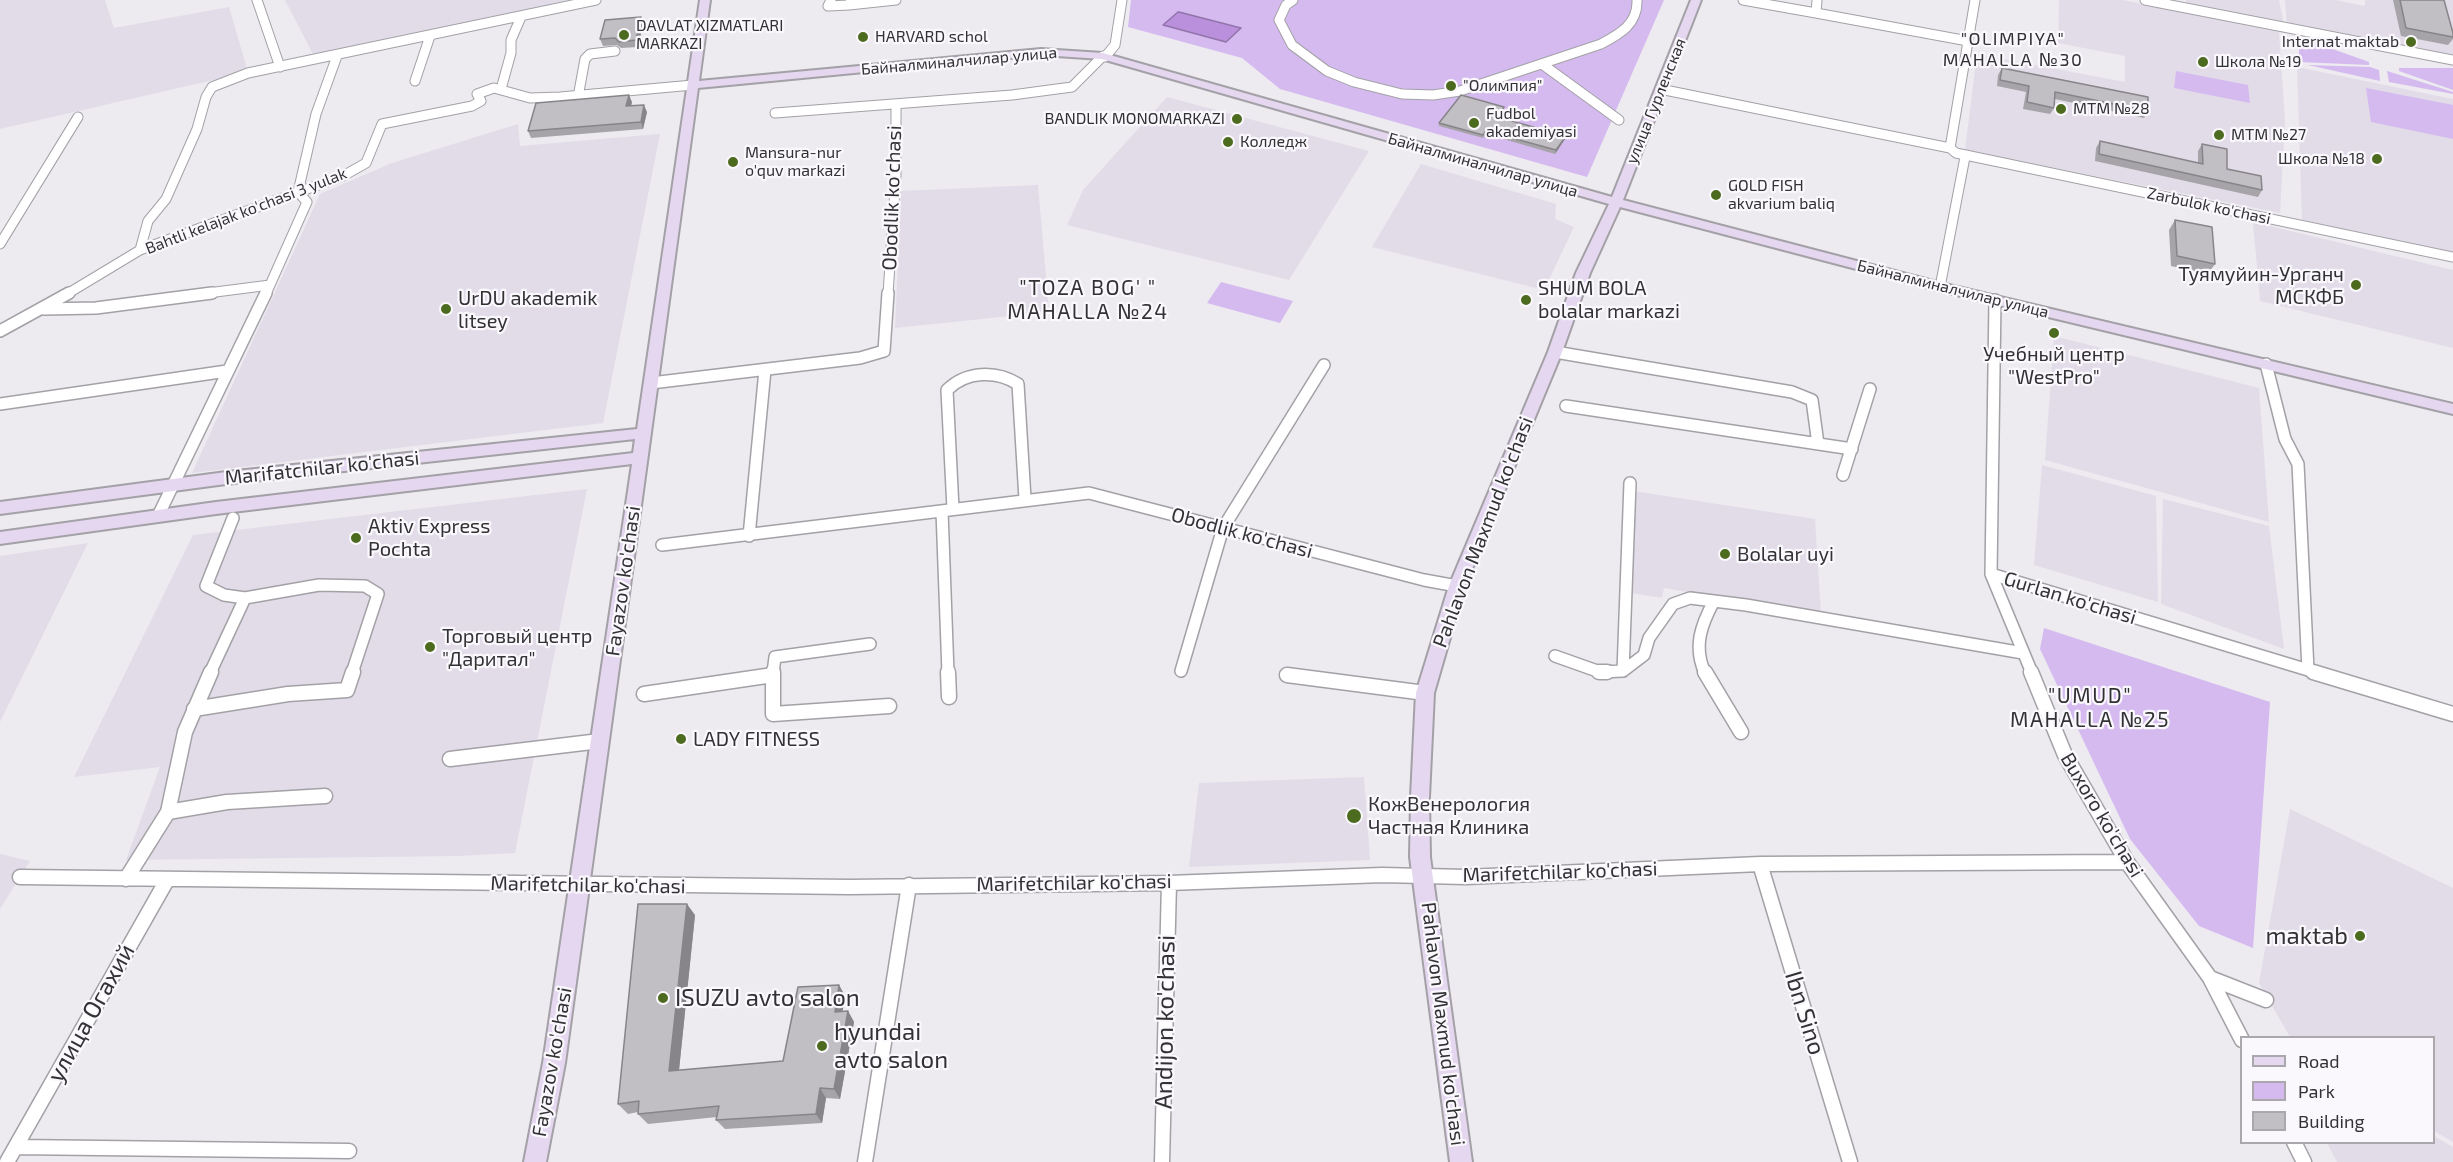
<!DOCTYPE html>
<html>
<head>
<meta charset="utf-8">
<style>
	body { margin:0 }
	#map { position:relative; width:2453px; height:1162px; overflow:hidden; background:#edeaf0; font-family:"Exo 2",sans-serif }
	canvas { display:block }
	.legend { position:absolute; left:2240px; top:1036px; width:195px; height:108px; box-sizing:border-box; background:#faf8fd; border:2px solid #aaa8ac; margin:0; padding:8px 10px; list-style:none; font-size:18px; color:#323133 }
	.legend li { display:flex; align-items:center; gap:12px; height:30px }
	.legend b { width:30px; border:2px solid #aaa8ac }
</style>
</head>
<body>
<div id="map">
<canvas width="2453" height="1162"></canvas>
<ul class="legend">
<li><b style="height:8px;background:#e5d7f0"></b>Road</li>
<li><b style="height:16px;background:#d5baef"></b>Park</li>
<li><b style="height:16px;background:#c1bec4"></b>Building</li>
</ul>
</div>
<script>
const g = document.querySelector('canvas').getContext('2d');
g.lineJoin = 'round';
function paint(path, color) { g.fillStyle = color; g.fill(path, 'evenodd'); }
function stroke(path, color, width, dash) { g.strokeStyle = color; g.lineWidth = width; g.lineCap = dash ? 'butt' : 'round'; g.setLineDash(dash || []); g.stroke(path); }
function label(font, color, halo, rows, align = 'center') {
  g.font = font + ' "Exo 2",sans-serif'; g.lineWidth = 4.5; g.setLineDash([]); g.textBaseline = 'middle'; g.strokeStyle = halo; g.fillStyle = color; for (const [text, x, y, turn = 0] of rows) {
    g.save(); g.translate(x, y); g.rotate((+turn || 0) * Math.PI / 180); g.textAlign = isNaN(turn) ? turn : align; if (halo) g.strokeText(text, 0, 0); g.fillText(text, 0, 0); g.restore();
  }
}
paint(new Path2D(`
	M 0,0 L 105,0 L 114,28 L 229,7 L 248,72 L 0,129 Z
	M 285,0 L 569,0 L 316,60 Z
	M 2059,0 L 2123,0 L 2279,32 L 2285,120 L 2280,213 L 1965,150 L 1977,54 L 2125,82 L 2125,56 L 2058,43 Z
	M 2186,0 L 2279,0 L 2284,24 L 2186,3 Z
	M 2285,0 L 2335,0 L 2365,6 L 2365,0 L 2453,0 L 2453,58 L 2287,27 Z
	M 2297,67 L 2453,99 L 2453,254 L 2302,220 Z
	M 1167,97 L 1369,151 L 1289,280 L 1067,225 L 1083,190 Z
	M 518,124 L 520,146 L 660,134 L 603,423 L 192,473 L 320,194 L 392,163 Z
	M 1421,164 L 1556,204 L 1555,219 L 1574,227 L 1544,290 L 1372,247 Z
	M 1038,185 L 1049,312 L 895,328 L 901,191 Z
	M 2253,222 L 2453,270 L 2453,348 L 2260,301 Z
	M 2054,336 L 2259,388 L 2269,522 L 2045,460 Z
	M 2042,465 L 2156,496 L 2158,602 L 2034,565 Z
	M 587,489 L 515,853 L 458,856 L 126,860 L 160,767 L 74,777 L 193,535 Z
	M 1633,491 L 1815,519 L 1821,614 L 1664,588 L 1662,598 L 1632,593 Z
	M 2163,499 L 2269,526 L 2284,649 L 2161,604 Z
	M 88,543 L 0,722 L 0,556 Z
	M 1364,777 L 1370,860 L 1189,867 L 1199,783 Z
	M 2290,809 L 2453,888 L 2453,1142 L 2434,1131 L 2434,1038 L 2290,1037 L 2259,983 Z
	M 0,854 L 30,861 L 0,909 Z
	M 2434,1136 L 2453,1147 L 2453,1162 L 2337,1162 L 2327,1143 L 2434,1142 Z`), '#e2dce9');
paint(new Path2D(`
	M 1131,0 L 1664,0 L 1587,177 L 1280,89 L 1242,58 L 1128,27 Z
	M 2299,37 L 2369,62 L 2369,65 L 2299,62 Z
	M 2308,65 L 2370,67 L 2379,70 L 2380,81 Z
	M 2399,68 L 2453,68 L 2453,90 L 2399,71 Z
	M 2176,71 L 2248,85 L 2250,103 L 2174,88 Z
	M 2387,71 L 2453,92 L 2453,94 L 2389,82 Z
	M 2366,88 L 2453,105 L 2453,139 L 2371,122 Z
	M 1221,282 L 1293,301 L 1280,323 L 1207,303 Z
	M 2044,628 L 2270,702 L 2253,948 L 2199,926 L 2130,839 L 2040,649 Z`), '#d5baef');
const water = new Path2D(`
	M 1178,12 L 1179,12 L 1241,28 L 1226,42 L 1163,25 Z`);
paint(water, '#ba90dd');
stroke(water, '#9174aa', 1.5);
const streetFar2 = new Path2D(`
	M 257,0 L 280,67
	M 831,0 L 828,6 L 849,5 L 851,0
	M 1293,0 L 1286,5 L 1279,20 L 1292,45 L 1327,71 L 1354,82 L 1402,94 L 1433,95 L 1460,91 L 1601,44 C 1620,34 1638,24 1637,0
	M 1743,0 L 1816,13
	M 1817,0 L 1816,13 L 1968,41
	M 1975,0 L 1950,148 L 1956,153 L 2453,257
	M 2145,0 L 2453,60
	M 849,5 L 896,0
	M 1105,57 L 1115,45 L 1122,0
	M 1542,64 L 1619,120
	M 415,81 L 430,36
	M 501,89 L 511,53 L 511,40 L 521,17
	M 1660,89 L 1950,148
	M 578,97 L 585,59 L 590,54 L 615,51
	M 775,113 L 1012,95 L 1072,87 L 1103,56
	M 298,192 L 316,114 L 337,56
	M 0,244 L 78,117
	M 140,250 L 148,221 L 166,199 L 197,129 L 206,97 L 212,87 L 248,73 L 596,0
	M 1940,287 L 1965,157
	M 67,294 L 140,250 L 343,176 L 366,163 L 382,124 L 472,106 L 481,101 L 477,94 L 494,88 L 530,98 L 560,97 L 693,85
	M 200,294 L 270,285
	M 266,294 L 307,202 L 298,192
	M 888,294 L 896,175 L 896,104`);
const streetFar1 = new Path2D(`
	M 1995,300 L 1991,574 L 2032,673
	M 44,309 L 96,308 L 212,293
	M 0,331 L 69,293
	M 1555,352 L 1792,392 L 1812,400 L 1818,444
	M 2266,364 L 2285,439 L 2298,464 L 2308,670
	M 651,383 L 860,358 L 884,351 L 888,293
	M 0,404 L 227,371
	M 1566,406 L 1852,449
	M 1843,475 L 1870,389
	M 953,509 L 947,390 C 966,371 996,370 1018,384 L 1025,499
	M 942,511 L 948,673
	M 158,516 L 266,293
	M 749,536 L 765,370
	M 662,545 L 1089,493 L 1424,580 L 1457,586
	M 1991,574 L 2318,673
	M 245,598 L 319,585 L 365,586 L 378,594 L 352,673
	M 1555,656 L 1600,672 L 1623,671 L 1644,655 L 1649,638 L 1673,604 L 1690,598 L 1746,605 L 2023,653
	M 1181,671 L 1223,528 L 1324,365
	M 1623,671 L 1630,483
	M 210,673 L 245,598 L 224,595 L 206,586 L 233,518
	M 773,673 L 775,657 L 870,644
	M 1705,673 C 1693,647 1701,625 1714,601`);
const street = new Path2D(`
	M 211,672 L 185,732 L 168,812 L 227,802 L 325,796
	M 948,672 L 949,697
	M 1599,672 L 1607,672
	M 1705,672 L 1741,732
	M 2031,672 L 2065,755 L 2127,862 L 2210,978 L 2242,1040
	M 2313,672 L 2453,714
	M 773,675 L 773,672
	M 1287,675 L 1425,693
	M 644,694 L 773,675 L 773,714 L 889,706
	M 194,709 L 288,694 L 347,690 L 353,672
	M 450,759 L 600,741
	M 1760,864 L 1850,1162
	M 20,877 L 850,887 L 1169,883 L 1382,875 L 1466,877 L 1760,864 L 2127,862
	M 126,879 L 168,812
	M 2210,978 L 2266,1000
	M 2294,1142 L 2304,1162
	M 16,1147 L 349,1151
	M 7,1162 L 167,880
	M 865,1162 L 909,885
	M 1162,1162 L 1169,883`);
const secondary = new Path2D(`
	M 700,0 L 710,0 L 699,81 L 1041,49 L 1103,53 L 1612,197 L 1691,0 L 1701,0 L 1623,200 L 1941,283 L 2453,404 L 2453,414 L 1940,291 L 1620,207 L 1590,273 L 1562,352 L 1465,586 L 1434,693 L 1429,797 L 1430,857 L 1472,1162 L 1450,1162 L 1410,857 L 1411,797 L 1416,693 L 1449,586 L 1548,352 L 1576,273 L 1609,204 L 1102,59 L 1041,55 L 698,88 L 565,1063 L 546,1162 L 524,1162 L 543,1063 L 632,464 L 216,514 L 0,544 L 0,532 L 216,502 L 633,453 L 635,439 L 226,484 L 0,514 L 0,502 L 226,472 L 637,429 Z`);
stroke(streetFar2, '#a3a1a6', 11);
stroke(streetFar1, '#a3a1a6', 14);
stroke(street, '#a3a1a6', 17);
stroke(secondary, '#a3a1a6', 4);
stroke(streetFar2, '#fff', 9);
stroke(streetFar1, '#fff', 11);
stroke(street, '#fff', 14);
paint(secondary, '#e5d7f0');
paint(new Path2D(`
	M 2393,0 L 2444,0 L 2453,33 L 2453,39 L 2448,45 L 2401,36 Z
	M 643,24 L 638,47 L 621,48 L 617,45 L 603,46 L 600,39 Z
	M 2002,68 L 2148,111 L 2144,118 L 2055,99 L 2054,108 L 2050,114 L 2023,109 L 2026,92 L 1997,86 L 1998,75 Z
	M 632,102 L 631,106 L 647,112 L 643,129 L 531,138 L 528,131 Z
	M 1504,107 L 1504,110 L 1498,118 L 1565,139 L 1555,154 L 1486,134 L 1483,138 L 1439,126 L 1439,123 Z
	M 2100,141 L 2198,163 L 2198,151 L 2202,144 L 2227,169 L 2262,190 L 2258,197 L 2095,161 L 2096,148 Z
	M 2175,220 L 2215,264 L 2208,274 L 2171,266 L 2169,230 Z
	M 695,915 L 679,1070 L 783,1061 L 839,985 L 845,996 L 842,1011 L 848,1011 L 854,1022 L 840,1099 L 826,1098 L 822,1123 L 725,1129 L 716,1120 L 717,1117 L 648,1124 L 638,1114 L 638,1112 L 628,1114 L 618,1104 Z`), '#a6a3a9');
paint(new Path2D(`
	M 641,17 L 643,24 L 638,47 L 636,40 Z
	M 629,95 L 632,102 L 629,113 L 626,106 Z
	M 644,105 L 647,112 L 643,129 L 641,122 Z
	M 1504,107 L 1504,110 L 1496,121 L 1497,117 Z
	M 1566,136 L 1565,139 L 1555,154 L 1556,150 Z
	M 687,904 L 695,915 L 678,1080 L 669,1071 Z
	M 839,985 L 845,996 L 841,1022 L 835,1012 Z
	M 848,1011 L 854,1022 L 840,1099 L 834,1089 Z
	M 820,1088 L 826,1098 L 822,1123 L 816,1114 Z`), '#878589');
const building = new Path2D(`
	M 2400,0 L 2444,0 L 2453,33 L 2453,37 L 2406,28 Z
	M 641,17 L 636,40 L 619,42 L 615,38 L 600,39 L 605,20 Z
	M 2002,68 L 2148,97 L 2148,111 L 2055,92 L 2054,108 L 2027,102 L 2029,86 L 2000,80 Z
	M 629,95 L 626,106 L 644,105 L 641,122 L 528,131 L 536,103 Z
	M 1461,95 L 1504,107 L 1497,117 L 1566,136 L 1556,150 L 1486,131 L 1483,135 L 1439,123 Z
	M 2100,141 L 2203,164 L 2202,144 L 2227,149 L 2227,169 L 2261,176 L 2262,190 L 2099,154 Z
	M 2175,220 L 2212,227 L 2215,264 L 2177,256 Z
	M 638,904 L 687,904 L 669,1071 L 783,1061 L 798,987 L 839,985 L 835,1012 L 848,1011 L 834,1089 L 820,1088 L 816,1114 L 716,1120 L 719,1106 L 638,1114 L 639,1101 L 618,1104 Z`);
paint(building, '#c1bec4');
stroke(building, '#878589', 1.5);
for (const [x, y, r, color] of [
	[624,35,6,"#4d6b1f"],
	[863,37,6,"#4d6b1f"],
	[2411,42,6,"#4d6b1f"],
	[2203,62,6,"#4d6b1f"],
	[1451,86,6,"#4d6b1f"],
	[2061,109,6,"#4d6b1f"],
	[1237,119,6,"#4d6b1f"],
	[1474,123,6,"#4d6b1f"],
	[2219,135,6,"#4d6b1f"],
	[1228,142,6,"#4d6b1f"],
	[2377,159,6,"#4d6b1f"],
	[733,162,6,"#4d6b1f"],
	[1716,195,6,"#4d6b1f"],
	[2356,285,6,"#4d6b1f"],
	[1526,300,6,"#4d6b1f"],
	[446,309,6,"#4d6b1f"],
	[2054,333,6,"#4d6b1f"],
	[356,538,6,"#4d6b1f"],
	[1725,554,6,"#4d6b1f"],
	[430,647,6,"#4d6b1f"],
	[681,739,6,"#4d6b1f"],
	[1354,816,8,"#4d6b1f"],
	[2360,936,6,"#4d6b1f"],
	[663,998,6,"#4d6b1f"],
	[822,1046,6,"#4d6b1f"]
]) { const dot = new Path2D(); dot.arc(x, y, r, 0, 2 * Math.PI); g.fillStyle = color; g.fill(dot); stroke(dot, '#faf8fd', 2); }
label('16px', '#323133', '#faf8fd', [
	["DAVLAT XIZMATLARI",636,26],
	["MARKAZI",636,44],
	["HARVARD schol",875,37],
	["Internat maktab",2399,42,"right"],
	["Школа №19",2215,62],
	["\"Олимпия\"",1463,86],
	["MTM №28",2073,109],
	["Fudbol",1486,114],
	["akademiyasi",1486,132],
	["BANDLIK MONOMARKAZI",1225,119,"right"],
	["MTM №27",2231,135],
	["Колледж",1240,142],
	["Mansura-nur",745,153],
	["o'quv markazi",745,171],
	["Школа №18",2365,159,"right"],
	["GOLD FISH",1728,186],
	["akvarium baliq",1728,204]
], 'left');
label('16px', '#323133', '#faf8fd', [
	["Байналминалчилар улица",959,61,-5],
	["улица Гурленская",1656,101,-68],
	["Байналминалчилар улица",1483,165,16],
	["Zarbulok ko'chasi",2209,206,12],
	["Bahtli kelajak ko'chasi 3 yulak",246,211,-21],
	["Байналминалчилар улица",1953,289,14]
]);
g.letterSpacing = '1.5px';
label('18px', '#323133', '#faf8fd', [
	["\"OLIMPIYA\"",2013,39],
	["MAHALLA №30",2013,60]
]);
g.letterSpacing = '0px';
label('20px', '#323133', '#faf8fd', [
	["Obodlik ko'chasi",892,198,-88],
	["Marifatchilar ko'chasi",322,468,-6],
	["Pahlavon Maxmud ko'chasi",1483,532,-69],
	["Obodlik ko'chasi",1242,533,15],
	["Fayazov ko'chasi",623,581,-82],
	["Gurlan ko'chasi",2070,598,17],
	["Buxoro ko'chasi",2102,815,59],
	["Marifetchilar ko'chasi",1560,872,-2],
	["Marifetchilar ko'chasi",1074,883,-1],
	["Marifetchilar ko'chasi",588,885,1],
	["Pahlavon Maxmud ko'chasi",1443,1024,83],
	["Fayazov ko'chasi",552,1062,-80]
]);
label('20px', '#323133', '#faf8fd', [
	["Туямуйин-Урганч",2344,274,"right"],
	["МСКФБ",2344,297,"right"],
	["SHUM BOLA",1538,288],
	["bolalar markazi",1538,311],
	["UrDU akademik",458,298],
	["litsey",458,321],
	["Учебный центр",2054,354,"center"],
	["\"WestPro\"",2054,377,"center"],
	["Aktiv Express",368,526],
	["Pochta",368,549],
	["Bolalar uyi",1737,554],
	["Торговый центр",442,636],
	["\"Даритал\"",442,659],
	["LADY FITNESS",693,739],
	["КожВенерология",1368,804],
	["Частная Клиника",1368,827]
], 'left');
g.letterSpacing = '1.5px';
label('21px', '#323133', '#faf8fd', [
	["\"TOZA BOG' \"",1088,288],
	["MAHALLA №24",1088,312],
	["\"UMUD\"",2090,696],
	["MAHALLA №25",2090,720]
]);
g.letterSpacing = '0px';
label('24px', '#323133', '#faf8fd', [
	["maktab",2348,936,"right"],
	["ISUZU avto salon",675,998],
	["hyundai",834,1032],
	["avto salon",834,1060]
], 'left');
label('24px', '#323133', '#faf8fd', [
	["улица Огахий",91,1013,-61],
	["Ibn Sino",1805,1013,73],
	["Andijon ko'chasi",1165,1022,-89]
]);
</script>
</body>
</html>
